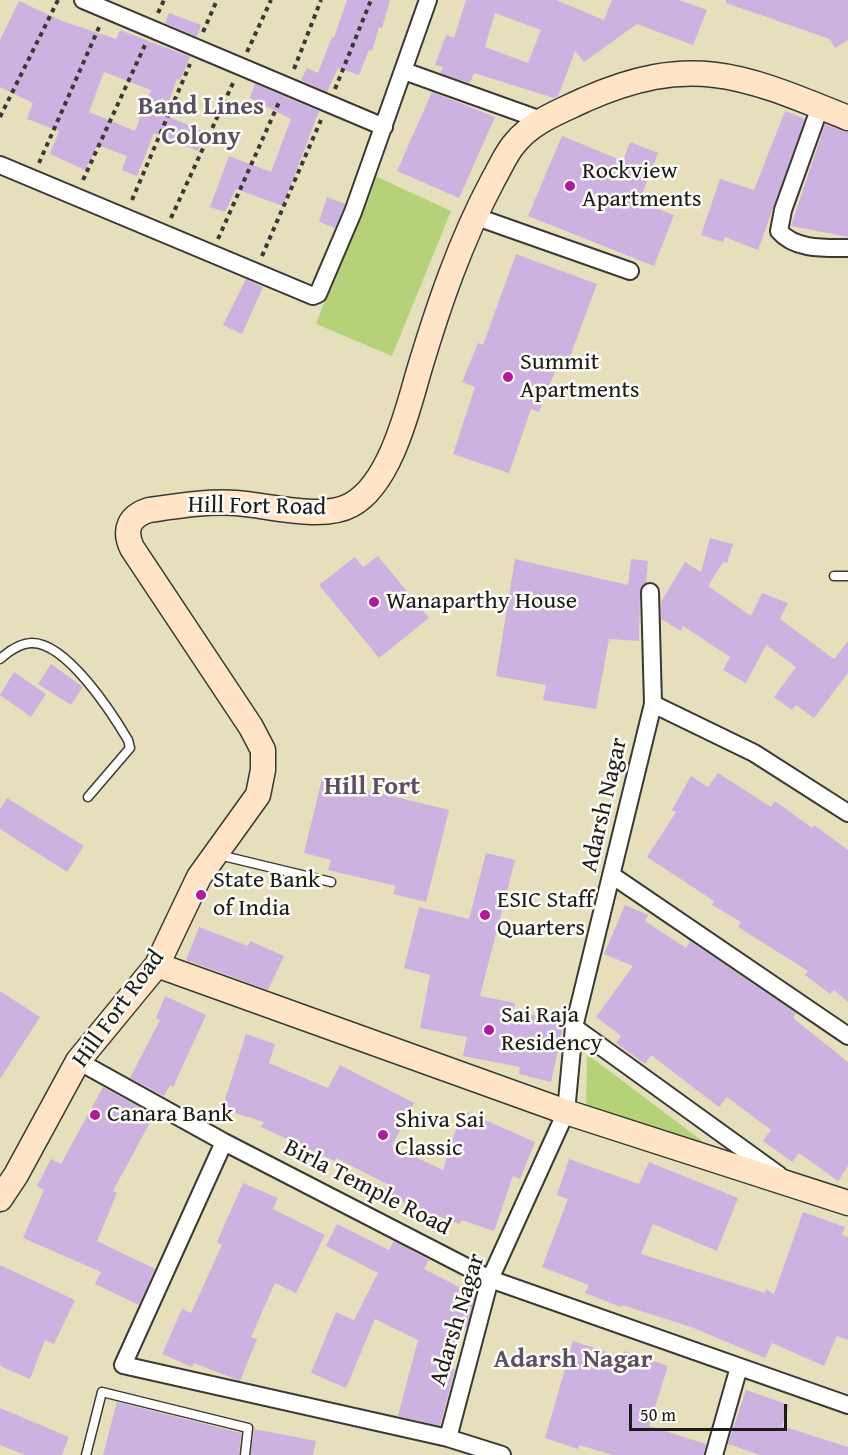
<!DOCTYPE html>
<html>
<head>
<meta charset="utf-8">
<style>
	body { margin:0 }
	#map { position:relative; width:848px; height:1455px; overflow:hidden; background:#e6dfbb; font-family:"Gentium Book Plus",serif }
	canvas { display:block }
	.scale { position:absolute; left:629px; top:1404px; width:158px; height:27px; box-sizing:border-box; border:3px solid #1c1c1c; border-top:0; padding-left:8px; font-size:18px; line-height:21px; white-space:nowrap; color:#1c1c1c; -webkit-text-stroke:4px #fdfcf7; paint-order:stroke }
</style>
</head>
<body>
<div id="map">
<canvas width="848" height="1455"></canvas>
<div class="scale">50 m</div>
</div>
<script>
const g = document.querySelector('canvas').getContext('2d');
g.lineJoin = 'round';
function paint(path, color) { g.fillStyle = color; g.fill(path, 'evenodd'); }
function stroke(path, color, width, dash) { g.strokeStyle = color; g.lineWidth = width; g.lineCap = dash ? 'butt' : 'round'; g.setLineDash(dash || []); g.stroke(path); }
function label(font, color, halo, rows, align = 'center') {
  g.font = font + ' "Gentium Book Plus",serif'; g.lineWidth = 5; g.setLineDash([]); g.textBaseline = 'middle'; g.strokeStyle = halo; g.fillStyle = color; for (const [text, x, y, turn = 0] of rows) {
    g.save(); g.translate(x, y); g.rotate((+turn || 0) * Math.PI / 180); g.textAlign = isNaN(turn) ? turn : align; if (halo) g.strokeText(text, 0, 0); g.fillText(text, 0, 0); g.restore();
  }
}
paint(new Path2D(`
	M 373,175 L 451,211 L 392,356 L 316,324 Z
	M 587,1054 L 714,1150 L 586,1112 Z`), '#b5d279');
paint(new Path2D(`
	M 347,0 L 390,0 L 382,28 L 379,27 L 372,51 L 369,50 L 359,75 L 338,68 L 327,92 L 301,80 L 307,68 L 318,73 L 332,37 L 334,38 Z
	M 466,0 L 556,0 L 604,20 L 612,0 L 679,0 L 707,10 L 693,45 L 637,24 L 584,62 L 575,51 L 558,96 L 554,98 L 474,73 L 470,83 L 440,73 L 443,67 L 435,65 L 446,35 L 454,38 ZM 495,13 L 541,30 L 528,63 L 485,47 Z
	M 726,0 L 848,0 L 848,40 L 835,48 L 830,39 L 726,3 Z
	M 19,1 L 62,21 L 116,39 L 120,30 L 190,57 L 180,80 L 177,79 L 164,115 L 205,132 L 198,151 L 154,133 L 137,176 L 122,170 L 127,156 L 98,145 L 85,170 L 50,154 L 59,131 L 27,119 L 33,103 L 0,87 L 0,40 ZM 104,72 L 151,90 L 135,131 L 89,112 Z
	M 169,13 L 201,25 L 197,37 L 165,23 Z
	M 255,84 L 319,111 L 283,206 L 236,189 L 225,212 L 210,207 L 229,156 L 271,172 L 291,119 L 250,98 Z
	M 432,92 L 495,117 L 459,198 L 397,171 Z
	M 785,111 L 805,119 L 758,250 L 725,237 L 723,242 L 701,235 L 720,179 L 754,190 Z
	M 825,124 L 848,132 L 848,237 L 791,226 Z
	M 562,136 L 623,161 L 630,142 L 658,153 L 639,202 L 674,215 L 654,266 L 528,216 Z
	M 327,197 L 345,204 L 335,228 L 319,222 Z
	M 516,254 L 597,284 L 568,362 L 560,359 L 539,412 L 531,409 L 509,473 L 453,454 L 475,387 L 462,382 L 478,343 L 483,345 Z
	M 246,279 L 263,287 L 242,334 L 223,325 Z
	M 710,538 L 733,544 L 727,563 L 723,562 L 708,586 L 751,616 L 762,593 L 788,603 L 780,619 L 834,659 L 848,641 L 848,673 L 814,718 L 796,705 L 792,710 L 774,697 L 796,667 L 766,645 L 746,683 L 723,670 L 730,657 L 683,626 L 681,631 L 661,619 L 661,602 L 685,562 L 701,572 Z
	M 378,556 L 429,618 L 379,658 L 319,585 L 355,557 L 363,567 Z
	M 515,559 L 628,585 L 631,559 L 648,561 L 646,583 L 640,592 L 639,641 L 609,639 L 596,709 L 543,700 L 546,685 L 496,676 Z
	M 51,664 L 83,687 L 71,705 L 38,684 Z
	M 14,672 L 46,694 L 31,717 L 0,695 Z
	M 718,773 L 771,807 L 775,801 L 812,828 L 814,825 L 848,850 L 848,1002 L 834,990 L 830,994 L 805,975 L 808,971 L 738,927 L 741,922 L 712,905 L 714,901 L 647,857 L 676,812 L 672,810 L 691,776 L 708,787 Z
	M 322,779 L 449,810 L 426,902 L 393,894 L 396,886 L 328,870 L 331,860 L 304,853 Z
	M 7,798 L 84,846 L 67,872 L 0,829 L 0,809 Z
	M 486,853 L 515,860 L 480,996 L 515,1003 L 514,1010 L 564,1023 L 551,1082 L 519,1074 L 520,1067 L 463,1056 L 467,1037 L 420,1028 L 430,975 L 404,968 L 419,907 L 469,919 Z
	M 625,905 L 648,915 L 645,921 L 686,948 L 690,941 L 796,1013 L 793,1018 L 848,1062 L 848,1166 L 838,1181 L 799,1153 L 792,1162 L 763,1141 L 771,1130 L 727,1097 L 719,1107 L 651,1055 L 645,1064 L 616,1043 L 621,1036 L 596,1017 L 633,966 L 604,954 Z
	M 199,927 L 248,946 L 250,941 L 284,956 L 268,990 L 186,960 Z
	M 0,991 L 40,1017 L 0,1079 Z
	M 165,996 L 206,1015 L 173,1087 L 170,1085 L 164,1096 L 130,1078 L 160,1020 L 156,1018 Z
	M 246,1034 L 275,1044 L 269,1063 L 328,1088 L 340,1065 L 414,1103 L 392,1146 L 443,1170 L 462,1110 L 535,1142 L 520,1179 L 513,1176 L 494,1231 L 462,1220 L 460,1224 L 416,1208 L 383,1192 L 387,1184 L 336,1158 L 335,1161 L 261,1127 L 264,1122 L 222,1109 Z
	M 103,1087 L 154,1115 L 113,1191 L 117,1193 L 97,1241 L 155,1269 L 139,1305 L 95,1284 L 101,1272 L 23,1238 L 44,1190 L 37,1186 L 51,1159 L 61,1164 Z
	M 569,1159 L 639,1184 L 649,1162 L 738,1198 L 717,1251 L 653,1224 L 641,1254 L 765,1293 L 766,1289 L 774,1294 L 803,1212 L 845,1227 L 842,1235 L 848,1237 L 848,1340 L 837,1336 L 824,1366 L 772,1343 L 765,1358 L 691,1327 L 622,1305 L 621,1307 L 585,1293 L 589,1285 L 542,1267 L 568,1199 L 557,1195 Z
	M 243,1183 L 278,1198 L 273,1209 L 325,1235 L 296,1293 L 275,1283 L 251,1337 L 257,1339 L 240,1381 L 194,1363 L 192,1367 L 162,1354 L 182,1309 L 191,1313 L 222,1245 L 217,1242 Z
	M 337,1224 L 389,1250 L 394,1241 L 429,1260 L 424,1269 L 475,1295 L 468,1323 L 445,1366 L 455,1369 L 440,1426 L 398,1416 L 418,1340 L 375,1319 L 346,1388 L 311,1373 L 336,1312 L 354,1320 L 378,1273 L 326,1246 Z
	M 0,1265 L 75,1300 L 54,1344 L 45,1340 L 30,1379 L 0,1366 Z
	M 573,1341 L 622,1357 L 624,1351 L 668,1366 L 649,1426 L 706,1444 L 704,1455 L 613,1455 L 579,1445 L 578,1449 L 545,1438 Z
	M 746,1390 L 789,1405 L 782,1426 L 848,1447 L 848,1455 L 760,1455 L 728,1444 Z
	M 117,1402 L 241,1433 L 239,1455 L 103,1455 Z
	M 0,1408 L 69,1437 L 62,1455 L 25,1455 L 0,1445 Z
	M 254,1429 L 316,1441 L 313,1455 L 251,1455 Z`), '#ccb1e1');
const lane = new Path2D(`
	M 834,576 L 848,576
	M 0,659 C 9,651 20,643 32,643 C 67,643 112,713 128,740 L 130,748 L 88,797
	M 219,855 L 331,882
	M 86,1455 L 102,1392 L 248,1428 L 245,1455`);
const street = new Path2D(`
	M 83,0 L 384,127
	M 404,71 L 541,120
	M 820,107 L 783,210 L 779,231 C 795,250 825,248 848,248
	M 0,165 L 313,296 L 318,294 L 353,212 L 428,0
	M 474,216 L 630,271
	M 650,592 L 653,704
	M 613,876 L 848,1036
	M 574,1027 L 779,1175
	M 78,1061 L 224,1142 L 490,1279 L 848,1405
	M 224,1142 L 123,1365 L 448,1438 L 502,1455
	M 448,1438 L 490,1279 L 566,1112 L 574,1027 L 653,704 L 754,753 L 848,813
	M 714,1455 L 739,1367`);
const secondary = new Path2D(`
	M 157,965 L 566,1112 L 848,1203
	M 0,1199 L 16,1175 L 78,1061 L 157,965 L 199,877 L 258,795 L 263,770 L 263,750 L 251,727 L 132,548 C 123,529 130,516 149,510 C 177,506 208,501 236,503 C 268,505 322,521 351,505 C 389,485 407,413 418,374 C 438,307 460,242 493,180 C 500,168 506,153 515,143 C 533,121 559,112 584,100 C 693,52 744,76 848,118`);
stroke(lane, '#3a3934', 11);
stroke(street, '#3a3934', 20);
stroke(secondary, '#3a3934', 27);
stroke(new Path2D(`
	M 158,13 L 164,0
	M 203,32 L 217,0
	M 247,52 L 271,0
	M 294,69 L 321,0
	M 335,89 L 371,0
	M 0,117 L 58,0
	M 39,163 L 100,25
	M 83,180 L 145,45
	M 132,200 L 190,64
	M 171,218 L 233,83
	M 218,239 L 280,100
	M 262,256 L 321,120`), '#3a3934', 4, [4.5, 4.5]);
stroke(lane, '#fff', 8);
stroke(street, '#fff', 16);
stroke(secondary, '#ffe4c6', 24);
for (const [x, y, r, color] of [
	[570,186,6,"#b5179e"],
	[508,377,6,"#b5179e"],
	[374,602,6,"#b5179e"],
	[201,895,6,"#b5179e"],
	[485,915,6,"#b5179e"],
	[489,1030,6,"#b5179e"],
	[95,1115,6,"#b5179e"],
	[383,1135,6,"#b5179e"]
]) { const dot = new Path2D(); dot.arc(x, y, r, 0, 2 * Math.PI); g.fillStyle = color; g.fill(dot); stroke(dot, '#fdfcf7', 2); }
label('24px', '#1c1c1c', '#fdfcf7', [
	["Rockview",582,172],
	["Apartments",582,200],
	["Summit",520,363],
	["Apartments",520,391],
	["Wanaparthy House",386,602],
	["State Bank",213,881],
	["of India",213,909],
	["ESIC Staff",497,901],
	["Quarters",497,929],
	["Sai Raja",501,1016],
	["Residency",501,1044],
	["Canara Bank",107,1115],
	["Shiva Sai",395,1121],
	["Classic",395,1149]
], 'left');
label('24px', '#1c1c1c', '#fdfcf7', [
	["Hill Fort Road",257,507,1],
	["Adarsh Nagar",605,805,-77],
	["Hill Fort Road",119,1009,-54],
	["Birla Temple Road",367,1188,27],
	["Adarsh Nagar",458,1320,-73]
]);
label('bold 26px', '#5a5061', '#fdfcf7', [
	["Band Lines",201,107],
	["Colony",201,137],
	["Hill Fort",372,787],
	["Adarsh Nagar",573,1360]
]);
</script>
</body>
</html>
